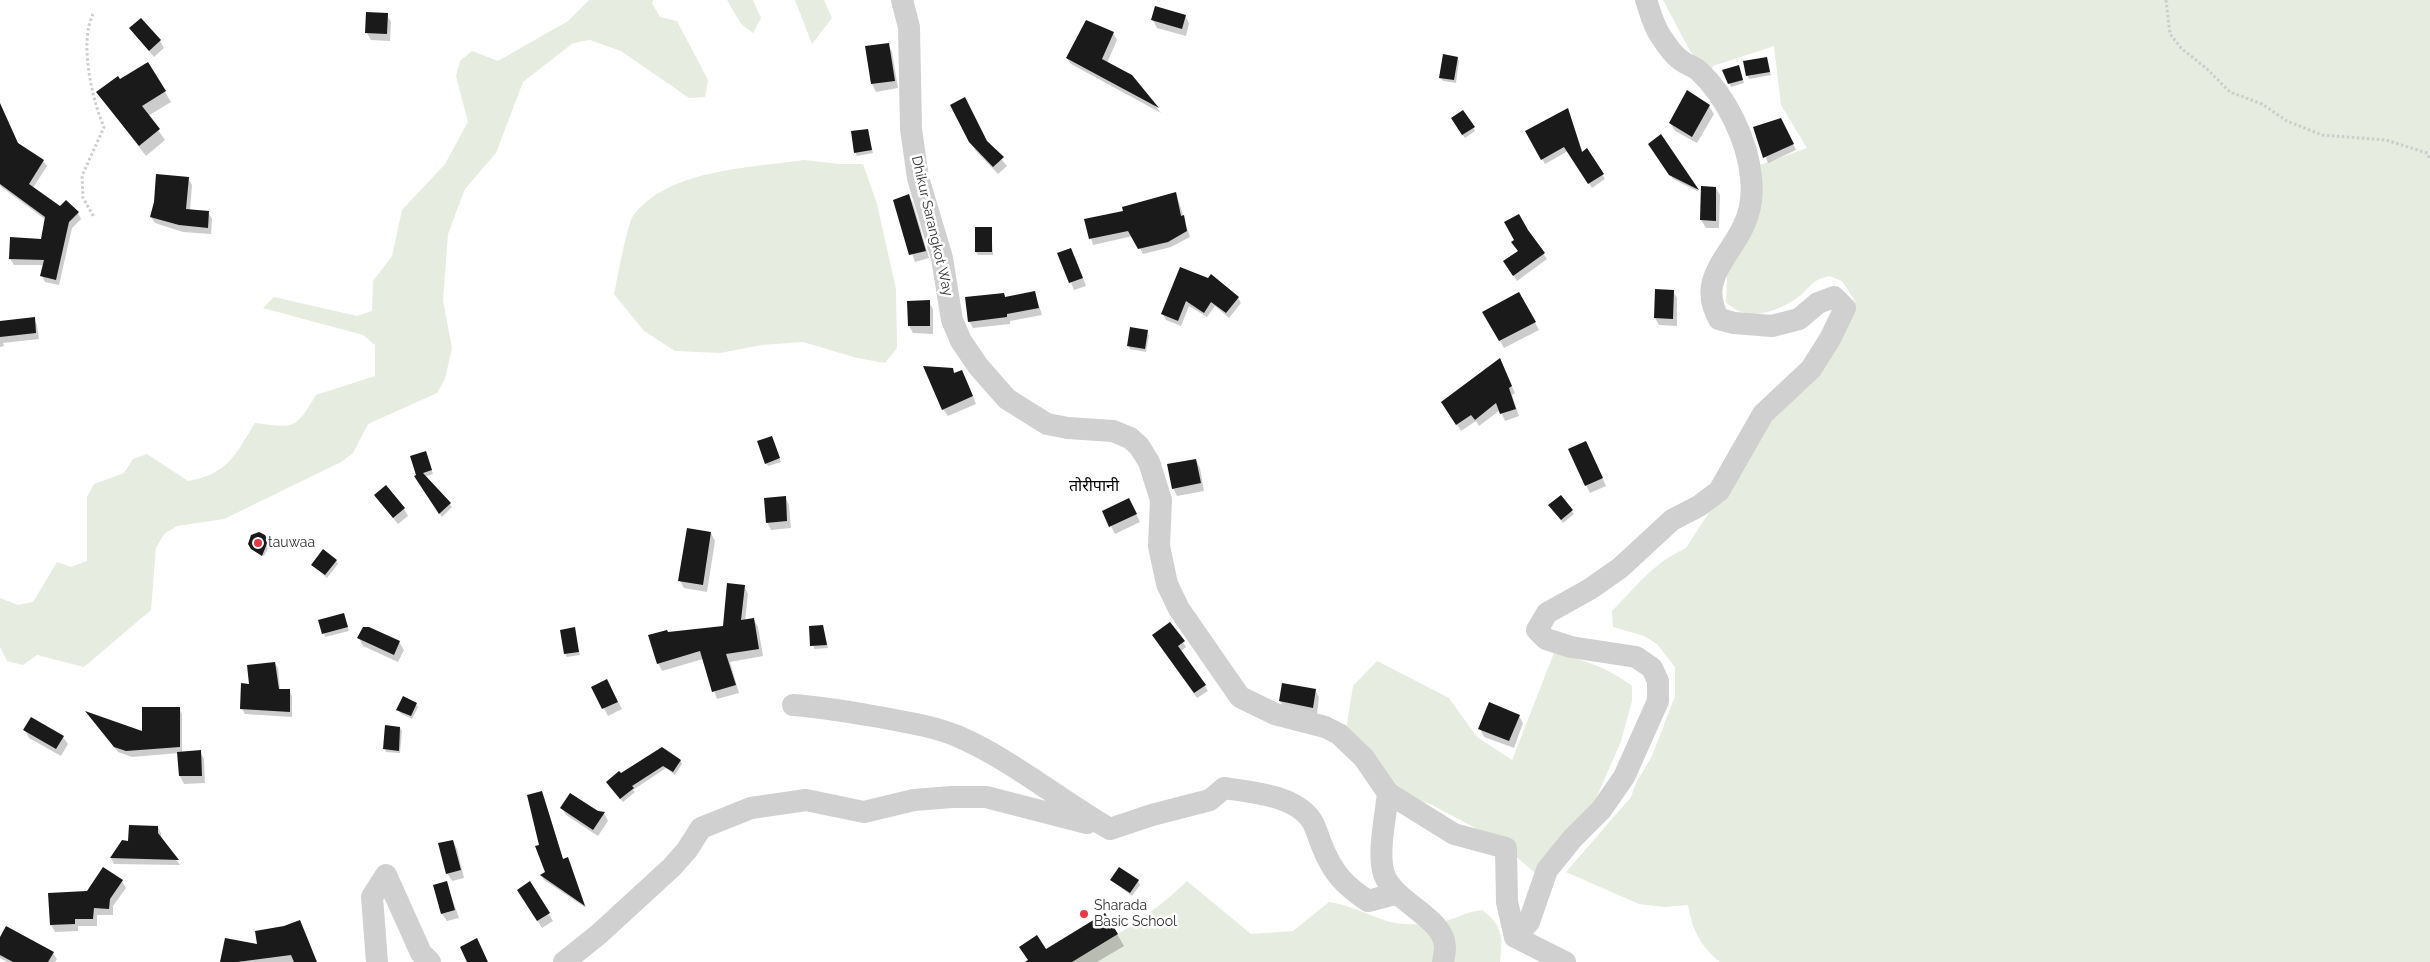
<!DOCTYPE html>
<html>
<head>
<meta charset="utf-8">
<style>
	body { margin:0 }
	canvas { display:block; background:#fff }
</style>
</head>
<body>
<canvas width="2430" height="962"></canvas>
<script>
const g = document.querySelector('canvas').getContext('2d');
g.lineJoin = 'round';
function paint(path, color) { g.fillStyle = color; g.fill(path, 'evenodd'); }
function stroke(path, color, width, dash) { g.strokeStyle = color; g.lineWidth = width; g.lineCap = dash ? 'butt' : 'round'; g.setLineDash(dash || []); g.stroke(path); }
function label(font, color, halo, rows, align = 'center') {
  g.font = font + ' Raleway,"Noto Sans Devanagari",sans-serif'; g.lineWidth = 5; g.setLineDash([]); g.textBaseline = 'middle'; g.strokeStyle = halo; g.fillStyle = color; for (const [text, x, y, turn = 0] of rows) {
    g.save(); g.translate(x, y); g.rotate((+turn || 0) * Math.PI / 180); g.textAlign = isNaN(turn) ? turn : align; if (halo) g.strokeText(text, 0, 0); g.fillText(text, 0, 0); g.restore();
  }
}
paint(new Path2D(`
	M 589,0 L 653,0 L 652,3 L 660,17 L 677,21 L 708,80 L 705,97 L 689,98 L 621,51 L 590,40 L 573,43 L 523,82 L 496,153 L 465,189 L 448,234 L 443,301 L 452,348 L 445,379 L 437,393 L 368,424 L 353,453 L 341,462 L 224,519 L 177,526 L 164,534 L 156,548 L 151,610 L 84,667 L 37,655 L 23,665 L 7,661 L 0,647 L 0,598 L 18,605 L 33,602 L 57,562 L 71,567 L 87,561 L 87,497 L 94,484 L 124,473 L 133,459 L 147,454 L 188,481 C 228,474 235,455 255,423 C 295,428 295,430 316,395 L 375,376 L 375,345 L 363,335 L 263,308 L 274,297 L 357,316 L 372,311 L 373,281 L 392,256 L 402,210 L 445,164 L 468,122 L 456,76 L 460,61 L 472,51 L 498,61 L 568,21 Z
	M 727,0 L 753,0 L 761,18 L 753,33 L 741,24 Z
	M 795,0 L 824,0 L 832,18 L 812,44 Z
	M 1663,0 L 2430,0 L 2430,962 L 1720,962 C 1700,946 1692,929 1688,905 L 1665,907 L 1639,904 L 1566,872 L 1631,797 L 1636,783 L 1652,756 L 1675,696 L 1675,667 L 1657,644 L 1644,636 L 1613,627 L 1612,611 C 1637,586 1653,563 1686,548 L 1756,440 L 1847,323 L 1855,301 L 1842,281 L 1829,276 C 1811,281 1814,283 1801,295 C 1786,307 1758,320 1739,311 C 1734,309 1730,305 1726,303 L 1727,277 L 1757,166 L 1807,148 L 1781,105 L 1774,46 L 1713,66 L 1710,75 L 1690,51 Z
	M 804,160 L 840,164 L 863,164 L 877,204 L 896,289 L 897,348 L 885,363 L 857,358 L 803,342 L 762,345 L 720,353 L 675,351 L 644,331 L 614,294 C 617,281 627,224 633,216 C 668,169 750,168 804,160 Z
	M 1554,653 C 1584,660 1607,667 1632,686 L 1632,701 L 1621,741 L 1595,801 L 1535,873 L 1506,848 L 1481,831 L 1432,805 L 1403,794 L 1345,736 L 1353,686 L 1377,661 L 1449,698 L 1477,737 L 1512,760 Z
	M 1187,881 L 1251,934 L 1293,931 L 1329,902 C 1357,906 1382,924 1406,924 C 1420,925 1440,923 1452,919 C 1465,915 1466,912 1482,910 C 1503,926 1503,937 1500,962 L 1072,962 C 1112,938 1154,914 1187,881 Z`), '#e6ecdf');
paint(new Path2D(`
	M 387,15 L 391,22 L 390,41 L 371,40 L 367,33 Z
	M 1185,16 L 1189,23 L 1186,36 L 1157,28 L 1153,20 Z
	M 131,29 L 160,41 L 164,48 L 154,57 Z
	M 1113,33 L 1117,40 L 1107,63 L 1131,76 L 1161,113 L 1071,64 L 1067,58 Z
	M 888,44 L 892,52 L 898,88 L 876,92 L 872,84 L 867,47 Z
	M 1457,58 L 1459,61 L 1456,83 L 1443,81 L 1441,78 Z
	M 1767,58 L 1771,75 L 1749,79 L 1747,75 Z
	M 148,64 L 171,102 L 148,116 L 165,140 L 146,156 L 98,93 Z
	M 1740,69 L 1744,83 L 1731,87 L 1724,71 Z
	M 1709,106 L 1714,114 L 1697,143 L 1675,131 L 1670,123 Z
	M 1568,110 L 1583,153 L 1587,150 L 1605,179 L 1592,188 L 1568,151 L 1545,164 L 1527,132 Z
	M 1463,112 L 1475,131 L 1465,138 L 1452,119 Z
	M 0,113 L 18,145 L 43,161 L 47,166 L 33,188 L 60,207 L 78,213 L 81,219 L 72,228 L 59,285 L 45,282 L 42,276 L 44,265 L 14,265 L 10,259 L 42,240 L 46,220 L 0,186 Z
	M 1783,125 L 1796,150 L 1768,163 L 1754,127 Z
	M 868,130 L 873,153 L 857,156 L 855,152 Z
	M 1661,136 L 1699,192 L 1673,179 L 1650,144 Z
	M 970,142 L 988,143 L 1007,166 L 998,174 L 975,150 Z
	M 188,178 L 192,185 L 190,211 L 208,212 L 212,219 L 211,234 L 183,232 L 155,223 L 151,217 Z
	M 1702,188 L 1716,188 L 1720,195 L 1719,228 L 1706,228 L 1701,220 Z
	M 1176,193 L 1190,237 L 1171,247 L 1143,254 L 1133,236 L 1093,245 L 1086,220 L 1125,212 Z
	M 909,196 L 913,203 L 929,258 L 915,262 L 903,229 Z
	M 991,228 L 993,255 L 978,255 L 976,252 Z
	M 1528,232 L 1547,259 L 1517,281 L 1508,267 L 1519,252 L 1515,241 Z
	M 1059,254 L 1075,257 L 1086,286 L 1074,290 Z
	M 1211,276 L 1238,298 L 1241,303 L 1229,318 L 1215,306 L 1207,317 L 1189,306 L 1181,326 L 1166,320 L 1163,314 Z
	M 1673,291 L 1677,298 L 1677,326 L 1659,325 L 1655,318 Z
	M 1035,293 L 1042,315 L 1010,321 L 1010,324 L 973,328 L 969,321 L 1004,294 L 1006,298 Z
	M 1519,293 L 1539,330 L 1504,348 L 1484,312 Z
	M 929,302 L 933,309 L 933,334 L 913,333 L 909,326 Z
	M 34,319 L 37,325 L 39,339 L 3,343 L 4,346 L 0,347 L 0,323 Z
	M 1147,332 L 1149,335 L 1146,352 L 1130,349 L 1128,345 Z
	M 1500,360 L 1515,393 L 1512,395 L 1519,416 L 1505,421 L 1500,410 L 1479,426 L 1476,421 L 1461,431 L 1447,409 Z
	M 952,369 L 955,374 L 966,379 L 976,404 L 948,416 L 943,409 Z
	M 773,441 L 781,462 L 768,466 L 766,463 Z
	M 1586,442 L 1606,486 L 1590,493 L 1586,485 Z
	M 426,453 L 433,474 L 424,477 L 452,507 L 442,517 L 416,476 Z
	M 1196,460 L 1200,468 L 1204,491 L 1177,496 L 1173,488 Z
	M 375,496 L 404,509 L 408,516 L 398,524 Z
	M 785,497 L 789,505 L 791,528 L 771,530 L 767,522 Z
	M 1561,497 L 1574,514 L 1563,523 L 1552,508 Z
	M 1133,507 L 1140,522 L 1115,534 L 1111,526 Z
	M 711,533 L 715,541 L 707,592 L 684,588 L 680,581 Z
	M 262,534 L 269,546 L 264,556 L 252,548 Z
	M 336,561 L 338,564 L 327,578 L 313,565 Z
	M 744,586 L 748,594 L 745,621 L 754,620 L 758,627 L 763,656 L 730,662 L 739,693 L 717,699 L 703,659 L 662,671 L 658,663 L 668,633 L 724,627 Z
	M 345,618 L 349,631 L 325,637 L 324,634 Z
	M 1170,623 L 1186,647 L 1181,651 L 1208,691 L 1197,698 L 1156,640 Z
	M 823,626 L 828,648 L 814,649 L 810,627 Z
	M 574,629 L 580,655 L 567,657 L 565,654 Z
	M 359,638 L 399,642 L 404,650 L 398,662 L 363,646 Z
	M 275,663 L 278,668 L 280,690 L 289,690 L 292,696 L 292,717 L 245,714 L 242,709 L 251,685 Z
	M 593,687 L 611,688 L 622,709 L 608,716 Z
	M 1315,690 L 1319,697 L 1317,715 L 1285,709 L 1280,701 Z
	M 416,704 L 418,707 L 412,719 L 400,713 L 398,709 Z
	M 179,708 L 182,714 L 182,753 L 200,752 L 204,759 L 205,783 L 184,784 L 180,776 L 179,753 L 132,757 L 118,752 L 90,717 L 143,733 Z
	M 1519,716 L 1523,723 L 1514,748 L 1484,737 L 1480,729 Z
	M 400,728 L 402,731 L 400,753 L 386,752 L 385,749 Z
	M 25,730 L 63,737 L 68,744 L 61,756 L 29,738 Z
	M 680,760 L 682,764 L 675,775 L 666,768 L 633,790 L 635,792 L 623,802 L 609,786 L 621,775 Z
	M 544,797 L 563,860 L 570,863 L 586,908 L 544,880 L 542,876 L 546,873 L 540,845 Z
	M 562,808 L 604,813 L 608,821 L 598,836 L 566,815 Z
	M 158,827 L 161,833 L 161,839 L 180,865 L 114,864 L 111,858 L 123,842 L 130,842 Z
	M 453,841 L 457,849 L 464,878 L 452,881 L 447,873 Z
	M 1111,880 L 1138,881 L 1140,885 L 1132,896 Z
	M 122,881 L 126,888 L 113,906 L 113,915 L 97,915 L 97,926 L 78,926 L 78,931 L 55,932 L 51,925 L 49,894 L 87,893 Z
	M 446,882 L 459,918 L 447,921 L 442,914 Z
	M 530,883 L 553,921 L 542,928 L 523,897 Z
	M 1117,934 L 1124,946 L 1097,962 L 1029,962 Z
	M 0,940 L 53,953 L 57,959 L 55,962 L 7,962 L 0,958 Z
	M 258,946 L 317,962 L 222,962 Z`), '#0003');
paint(new Path2D(`
	M 1155,6 L 1186,15 L 1182,29 L 1151,20 Z
	M 366,12 L 388,13 L 387,34 L 365,33 Z
	M 141,18 L 161,40 L 149,51 L 129,28 Z
	M 1086,20 L 1114,32 L 1102,59 L 1132,75 L 1159,108 L 1066,58 Z
	M 889,43 L 895,81 L 871,84 L 865,46 Z
	M 1443,54 L 1458,57 L 1454,80 L 1439,78 Z
	M 1767,57 L 1770,72 L 1746,76 L 1743,61 Z
	M 148,62 L 166,91 L 142,106 L 160,129 L 139,146 L 96,92 L 118,76 L 120,79 Z
	M 1739,65 L 1743,80 L 1728,84 L 1722,70 Z
	M 1687,90 L 1710,105 L 1692,137 L 1669,123 Z
	M 965,97 L 987,141 L 1004,157 L 993,167 L 969,142 L 950,105 Z
	M 0,103 L 18,143 L 44,160 L 29,184 L 60,206 L 66,200 L 79,212 L 69,222 L 56,280 L 40,276 L 44,260 L 9,259 L 10,237 L 41,239 L 45,217 L 0,184 Z
	M 1568,108 L 1582,152 L 1587,148 L 1604,174 L 1588,184 L 1564,147 L 1541,160 L 1525,131 Z
	M 1463,110 L 1475,127 L 1462,135 L 1451,118 Z
	M 1781,118 L 1794,144 L 1763,158 L 1753,127 Z
	M 868,129 L 872,150 L 854,153 L 851,131 Z
	M 1661,134 L 1699,190 L 1669,175 L 1648,144 Z
	M 156,174 L 189,177 L 186,209 L 209,211 L 208,228 L 179,225 L 150,217 L 154,202 Z
	M 1701,186 L 1716,187 L 1716,221 L 1700,220 Z
	M 1176,192 L 1181,216 L 1184,215 L 1187,231 L 1168,242 L 1138,249 L 1128,231 L 1089,239 L 1084,219 L 1123,211 L 1122,207 Z
	M 909,194 L 926,251 L 909,255 L 893,200 Z
	M 1519,214 L 1528,230 L 1545,253 L 1513,276 L 1503,261 L 1518,251 L 1511,242 L 1514,240 L 1504,222 Z
	M 975,227 L 992,227 L 992,252 L 975,252 Z
	M 1071,248 L 1083,278 L 1069,283 L 1057,253 Z
	M 1180,267 L 1208,278 L 1211,274 L 1239,297 L 1226,313 L 1211,302 L 1204,313 L 1186,301 L 1178,321 L 1161,314 Z
	M 1655,289 L 1674,290 L 1673,319 L 1654,318 Z
	M 1035,291 L 1039,308 L 1007,314 L 1007,317 L 968,322 L 965,297 L 1004,293 L 1005,297 Z
	M 1519,292 L 1536,322 L 1499,341 L 1482,312 Z
	M 930,300 L 930,326 L 908,326 L 907,301 Z
	M 35,317 L 36,333 L 0,337 L 0,321 Z
	M 1130,327 L 1148,330 L 1145,349 L 1127,346 Z
	M 1500,358 L 1512,386 L 1509,388 L 1516,409 L 1500,414 L 1496,403 L 1475,420 L 1471,415 L 1456,425 L 1441,402 Z
	M 923,366 L 953,368 L 954,373 L 962,370 L 973,396 L 942,410 Z
	M 772,436 L 780,458 L 765,464 L 757,441 Z
	M 1586,441 L 1603,478 L 1585,486 L 1568,449 Z
	M 426,451 L 432,470 L 423,473 L 451,503 L 439,514 L 414,476 L 416,475 L 410,456 Z
	M 1196,459 L 1201,483 L 1172,489 L 1167,464 Z
	M 386,485 L 405,508 L 393,518 L 374,495 Z
	M 1561,495 L 1573,510 L 1561,520 L 1548,505 Z
	M 786,496 L 787,521 L 766,523 L 764,498 Z
	M 1129,498 L 1137,514 L 1109,527 L 1102,511 Z
	M 687,528 L 711,532 L 703,585 L 678,581 Z
	M 259,532 L 265,535 L 268,541 L 262,556 L 251,549 L 248,544 L 251,535 Z
	M 323,549 L 337,560 L 325,575 L 311,565 Z
	M 727,583 L 745,585 L 741,620 L 754,618 L 759,649 L 726,654 L 736,685 L 712,692 L 700,651 L 657,664 L 648,635 L 667,630 L 668,632 L 723,626 Z
	M 344,613 L 348,627 L 322,634 L 318,620 Z
	M 1170,622 L 1185,641 L 1178,646 L 1206,685 L 1194,693 L 1152,635 Z
	M 823,625 L 827,645 L 810,646 L 809,626 Z
	M 363,627 L 369,627 L 400,641 L 394,655 L 357,638 Z
	M 575,627 L 579,652 L 564,654 L 560,630 Z
	M 275,662 L 279,689 L 290,689 L 290,712 L 240,709 L 241,683 L 249,684 L 247,665 Z
	M 607,679 L 618,702 L 602,709 L 591,687 Z
	M 1282,683 L 1316,689 L 1313,708 L 1279,701 Z
	M 403,696 L 417,703 L 411,716 L 396,710 Z
	M 1489,702 L 1520,715 L 1509,741 L 1478,729 Z
	M 142,707 L 180,707 L 180,747 L 126,751 L 114,747 L 85,711 L 142,731 Z
	M 31,717 L 64,736 L 56,749 L 23,730 Z
	M 385,725 L 400,727 L 399,751 L 383,749 Z
	M 662,747 L 681,760 L 673,772 L 663,766 L 632,786 L 634,788 L 620,799 L 606,782 L 619,771 L 621,773 Z
	M 201,750 L 202,776 L 179,776 L 177,752 Z
	M 542,791 L 563,859 L 568,857 L 585,906 L 540,875 L 545,872 L 535,846 L 539,845 L 527,795 Z
	M 570,793 L 598,811 L 605,812 L 593,830 L 560,808 Z
	M 129,825 L 158,826 L 158,833 L 179,860 L 110,858 L 122,840 L 128,841 Z
	M 453,840 L 461,870 L 446,874 L 438,843 Z
	M 103,867 L 123,880 L 110,899 L 109,909 L 94,908 L 93,919 L 75,919 L 75,924 L 50,925 L 48,893 L 87,891 Z
	M 1119,867 L 1139,880 L 1130,893 L 1110,880 Z
	M 447,881 L 455,910 L 441,914 L 433,885 Z
	M 530,881 L 550,913 L 537,921 L 517,890 Z
	M 1105,913 L 1118,934 L 1072,962 L 1025,962 L 1028,960 L 1019,947 L 1037,935 L 1046,949 Z
	M 300,920 L 317,962 L 294,962 L 291,955 L 237,962 L 220,962 L 225,938 L 257,944 L 255,931 L 284,926 Z
	M 6,926 L 54,952 L 48,962 L 13,962 L 0,955 L 0,937 Z
	M 477,938 L 488,962 L 467,962 L 460,947 Z`), '#1a1a1a');
stroke(new Path2D(`
	M 2166,0 L 2170,34 L 2181,48 L 2207,69 L 2230,92 L 2262,104 L 2287,121 L 2322,135 L 2386,140 L 2427,153 L 2430,160
	M 93,14 C 79,42 92,100 104,127 L 82,176 L 83,198 L 94,217`), '#cdcdcd', 3, [2.5, 2.5]);
stroke(new Path2D(`
	M 902,0 L 909,27 L 911,129 L 918,178 L 942,258 L 952,320 L 961,341 L 978,366 L 1007,399 L 1047,424 L 1068,428 L 1113,431 L 1130,438 L 1139,446 L 1149,462 L 1161,500 L 1159,546 L 1167,584 L 1179,609 L 1240,697 L 1275,714 L 1325,727 L 1339,734 L 1364,758 L 1388,793 L 1454,834 L 1506,848 L 1507,902 L 1515,937 L 1565,962
	M 793,705 C 822,707 850,712 879,717 C 905,722 933,726 957,736 C 1009,758 1060,800 1110,829 L 1152,815 L 1210,800 L 1224,788 C 1251,792 1295,795 1312,821 C 1316,828 1319,838 1322,846 C 1333,873 1344,885 1368,901 L 1395,894
	M 1388,793 C 1386,815 1377,853 1384,874 C 1394,903 1444,917 1445,947 C 1445,951 1444,957 1443,962
	M 1515,937 L 1529,922 L 1547,870 L 1572,839 L 1601,810 L 1624,777 L 1658,701 L 1658,681 L 1652,668 L 1636,657 L 1571,647 L 1546,639 L 1537,630 L 1547,613 L 1590,589 L 1620,568 L 1672,520 L 1699,506 L 1719,491 L 1763,414 L 1811,369 L 1830,339 L 1845,308 L 1834,297 L 1818,303 L 1799,319 L 1772,326 L 1734,323 L 1719,319 C 1697,280 1728,259 1743,227 C 1751,211 1753,195 1751,178 C 1748,141 1726,96 1699,71 C 1694,66 1687,65 1682,61 C 1674,56 1665,43 1660,35 C 1653,25 1650,11 1646,0
	M 377,962 L 372,897 L 386,875 L 421,953 L 430,962
	M 564,962 L 599,934 L 672,867 L 687,850 L 701,828 L 751,808 L 806,800 L 864,812 L 914,800 L 952,797 L 986,797 L 1087,823`), '#d0d0d0', 22);
for (const [x, y, r, color] of [
	[258,543,5,"#e63946"],
	[1084,914,5,"#e63946"]
]) { const dot = new Path2D(); dot.arc(x, y, r, 0, 2 * Math.PI); g.fillStyle = color; g.fill(dot); stroke(dot, '#fff', 2); }
label('14px', '#333', '#fff', [
	["Dhikur Sarangkot Way",932,226,77]
]);
label('14px', '#333', '#fff', [
	["tauwaa",268,543],
	["Sharada",1094,906],
	["Basic School",1094,922]
], 'left');
label('16px', '#000', '#fff', [
	["तोरीपानी",1094,486]
]);
</script>
</body>
</html>
